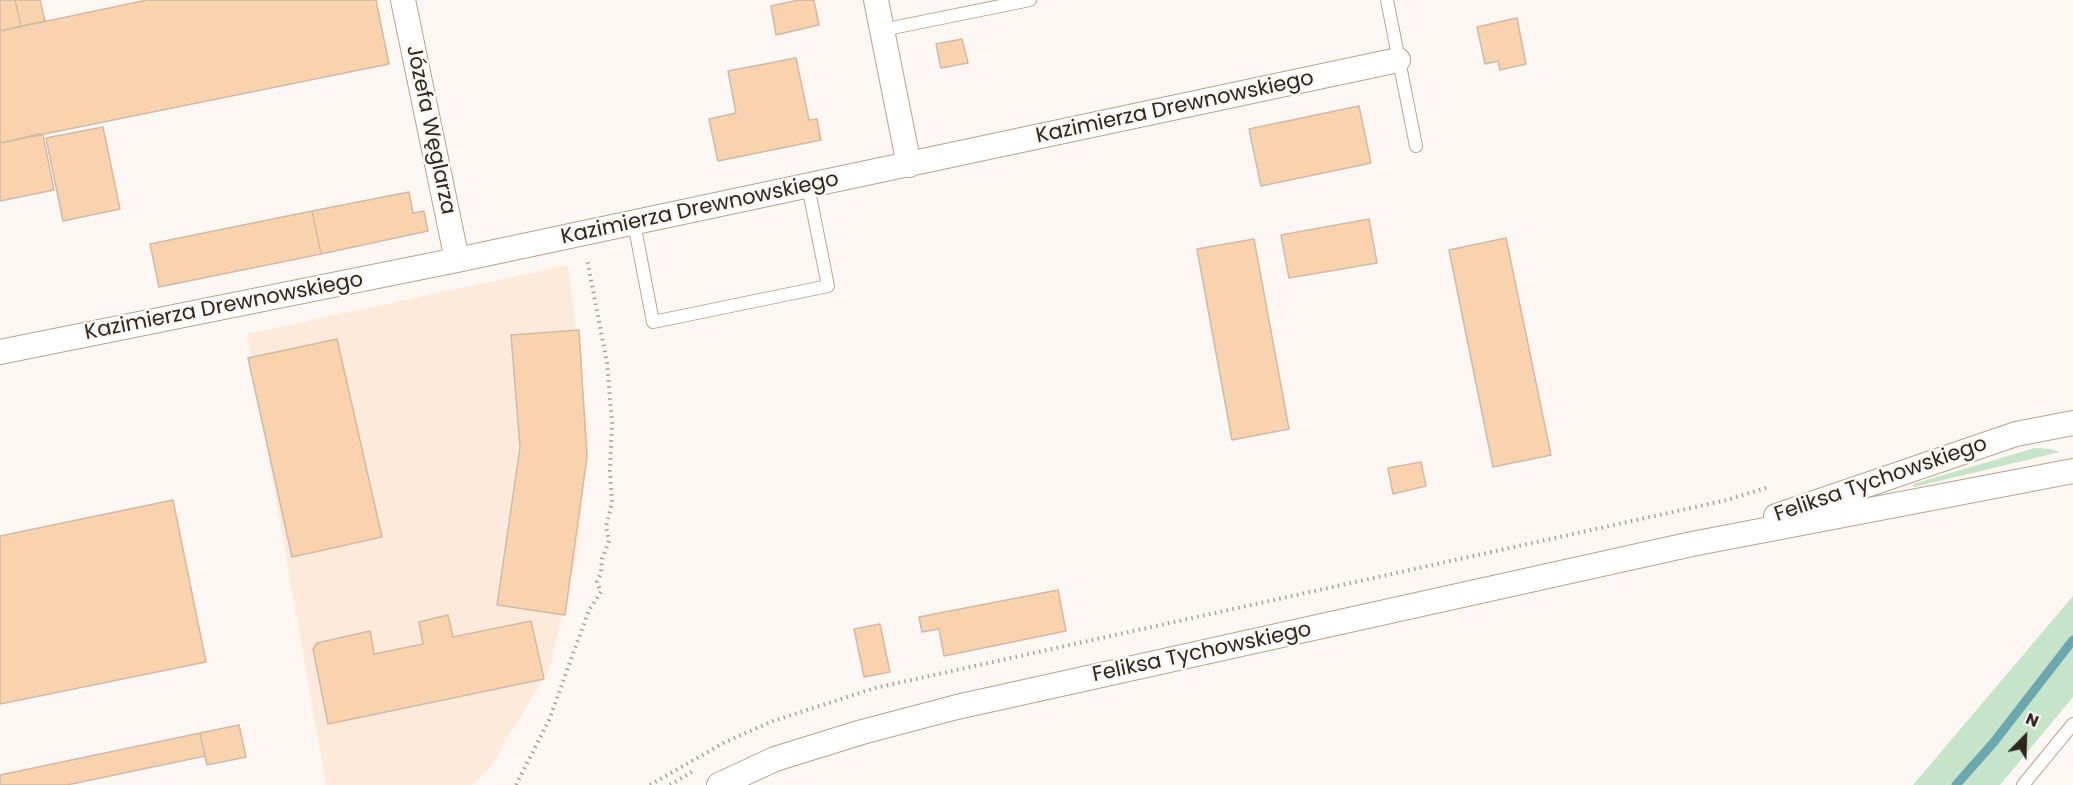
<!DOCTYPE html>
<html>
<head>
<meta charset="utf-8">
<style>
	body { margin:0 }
	#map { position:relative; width:2073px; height:785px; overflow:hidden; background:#fcf7f3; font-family:Poppins,sans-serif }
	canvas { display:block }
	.north { position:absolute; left:1995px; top:707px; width:60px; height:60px; -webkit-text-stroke:4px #fcf7f3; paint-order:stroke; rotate:23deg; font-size:16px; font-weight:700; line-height:24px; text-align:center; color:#2f261e }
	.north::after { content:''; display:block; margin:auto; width:21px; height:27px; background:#2f261e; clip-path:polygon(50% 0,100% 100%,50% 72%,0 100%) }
</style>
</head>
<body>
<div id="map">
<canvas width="2073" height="785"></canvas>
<div class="north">N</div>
</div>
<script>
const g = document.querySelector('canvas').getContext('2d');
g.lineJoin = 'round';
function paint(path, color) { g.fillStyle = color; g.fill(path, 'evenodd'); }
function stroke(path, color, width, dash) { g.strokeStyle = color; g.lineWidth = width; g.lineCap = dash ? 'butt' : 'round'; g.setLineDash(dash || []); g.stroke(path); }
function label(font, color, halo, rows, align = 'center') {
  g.font = font + ' Poppins,sans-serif'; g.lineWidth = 5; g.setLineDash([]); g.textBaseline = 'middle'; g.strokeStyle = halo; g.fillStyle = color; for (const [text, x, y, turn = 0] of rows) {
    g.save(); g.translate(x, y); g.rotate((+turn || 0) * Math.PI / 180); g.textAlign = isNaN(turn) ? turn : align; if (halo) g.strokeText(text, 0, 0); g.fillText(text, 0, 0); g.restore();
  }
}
paint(new Path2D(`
	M 568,265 L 589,437 L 577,554 L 550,667 L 491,766 L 472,785 L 326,785 L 247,334 Z`), '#fdeada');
paint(new Path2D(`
	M 2035,448 L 2051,449 L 2060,452 L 1914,487 L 1913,484 Z
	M 2073,596 L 2073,697 L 2000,785 L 1913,785 Z`), '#c5e4c9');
stroke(new Path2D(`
	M 1956,785 L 1994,742 L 2073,640`), '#6aa7af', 9);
const building = new Path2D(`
	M 0,0 L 15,0 L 21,26 L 0,31 Z
	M 15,0 L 40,0 L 45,21 L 21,26 Z
	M 147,0 L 376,0 L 389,64 L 0,143 L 0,31 Z
	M 799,0 L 814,0 L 819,25 L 776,35 L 771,6 Z
	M 1517,18 L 1526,64 L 1500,70 L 1498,61 L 1485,64 L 1477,27 Z
	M 962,39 L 968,63 L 941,68 L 936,44 Z
	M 796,58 L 809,120 L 817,119 L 821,140 L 718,161 L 709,119 L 736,113 L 728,71 Z
	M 1359,106 L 1371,163 L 1261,186 L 1249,129 Z
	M 103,127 L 120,209 L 63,221 L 46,138 Z
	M 39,134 L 43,135 L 54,190 L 0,201 L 0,143 Z
	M 409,192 L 413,213 L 424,211 L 428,231 L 321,254 L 312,211 Z
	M 312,211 L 321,254 L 159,287 L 150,244 Z
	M 1369,219 L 1377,263 L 1289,278 L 1281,235 Z
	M 1506,238 L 1551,455 L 1493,467 L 1449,250 Z
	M 1254,239 L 1289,429 L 1232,440 L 1197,249 Z
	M 579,330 L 587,457 L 565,615 L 497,605 L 520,447 L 511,335 Z
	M 337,339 L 382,537 L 292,557 L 248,358 Z
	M 1421,462 L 1426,486 L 1393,494 L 1388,468 Z
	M 173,500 L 206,662 L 0,704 L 0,536 Z
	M 1058,590 L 1066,631 L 944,656 L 939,629 L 922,632 L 919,617 Z
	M 448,615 L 453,637 L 531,621 L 544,679 L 328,724 L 313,649 L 317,643 L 370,631 L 374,654 L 423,644 L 419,622 Z
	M 880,624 L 890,672 L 864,677 L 854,629 Z
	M 239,725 L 246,757 L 207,765 L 200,733 Z
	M 200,733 L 205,756 L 67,785 L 0,785 L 0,775 Z`);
paint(building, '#f9d3ae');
stroke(building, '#d1bba7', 1.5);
const service = new Path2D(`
	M 1387,0 L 1416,146
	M 882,30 L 1030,0
	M 634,223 L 653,322 L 828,286 L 808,186
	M 2023,785 L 2073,724`);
const minor = new Path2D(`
	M 403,0 L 457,260
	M 876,0 L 909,165
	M 0,352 L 457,260 L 1398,60
	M 1776,516 L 2016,434 L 2073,423
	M 719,785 L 775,759 L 862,732 L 957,707 L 1692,544 L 2073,471`);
stroke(service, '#b9a38f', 14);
stroke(minor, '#b9a38f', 26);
stroke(new Path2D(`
	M 516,785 L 549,720 L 589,610 L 601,592 L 597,582 L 601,573 L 602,559 L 609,541 L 606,527 L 612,503 L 610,471 L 612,423 L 607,363 L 587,259
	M 650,785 L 725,742 L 773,721 L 875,688 L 1727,500 L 1769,487
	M 670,785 L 695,770`), '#a7a09b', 4, [1.5, 4.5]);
stroke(service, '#fff', 12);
stroke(minor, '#fff', 24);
label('21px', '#2f261e', '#fcf7f3', [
	["Kazimierza Drewnowskiego",1175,108,-12],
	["Józefa Węglarza",430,130,78],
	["Kazimierza Drewnowskiego",700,209,-12],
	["Kazimierza Drewnowskiego",224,307,-11],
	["Feliksa Tychowskiego",1881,480,-19],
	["Feliksa Tychowskiego",1202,653,-12]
]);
</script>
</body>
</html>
